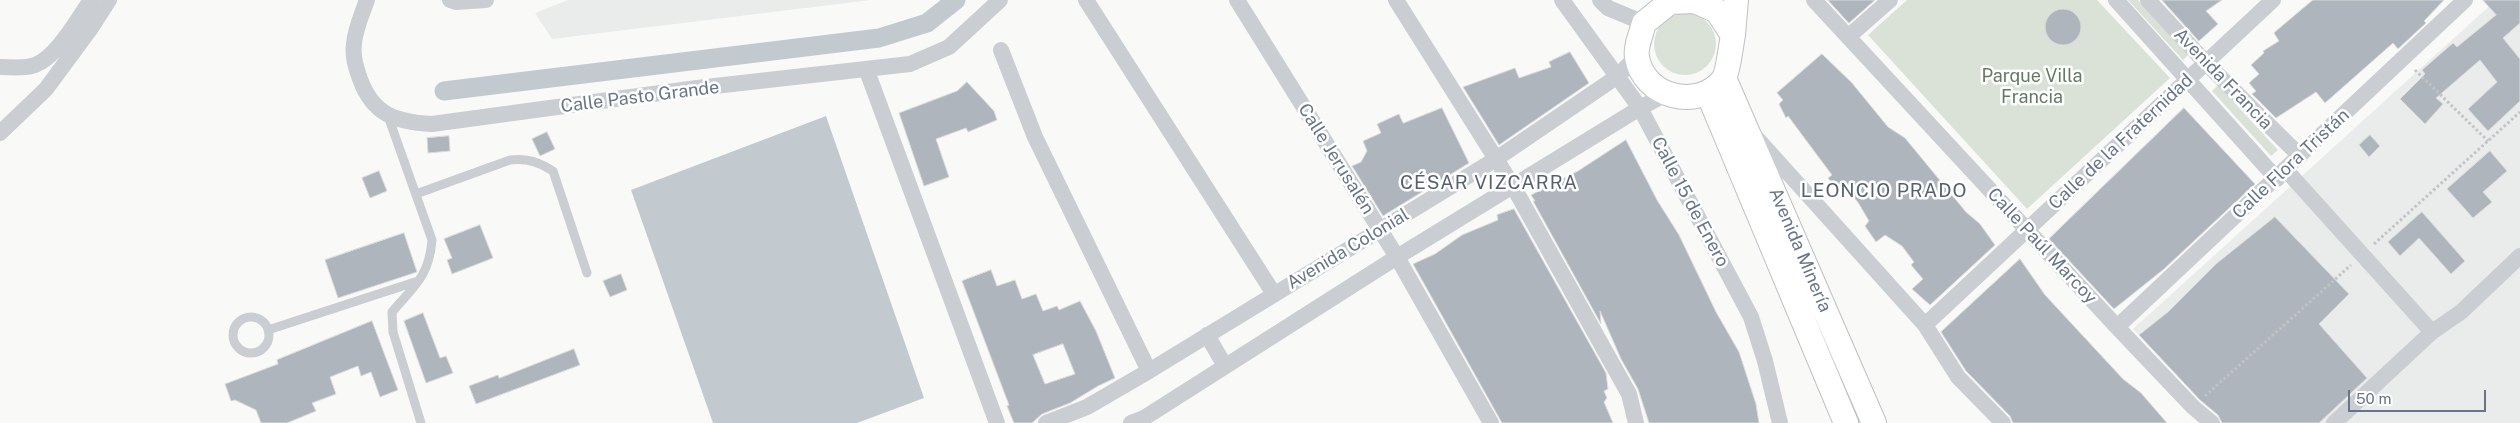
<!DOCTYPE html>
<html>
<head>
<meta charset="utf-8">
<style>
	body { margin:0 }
	#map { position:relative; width:2520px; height:423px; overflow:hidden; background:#f9faf8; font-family:"Public Sans",sans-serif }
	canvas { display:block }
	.scale { position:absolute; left:2348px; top:390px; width:138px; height:22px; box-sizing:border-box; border:2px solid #687589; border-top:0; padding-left:6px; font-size:15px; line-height:18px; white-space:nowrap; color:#687589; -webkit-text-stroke:4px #fff; paint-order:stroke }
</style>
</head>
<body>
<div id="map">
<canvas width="2520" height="423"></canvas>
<div class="scale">50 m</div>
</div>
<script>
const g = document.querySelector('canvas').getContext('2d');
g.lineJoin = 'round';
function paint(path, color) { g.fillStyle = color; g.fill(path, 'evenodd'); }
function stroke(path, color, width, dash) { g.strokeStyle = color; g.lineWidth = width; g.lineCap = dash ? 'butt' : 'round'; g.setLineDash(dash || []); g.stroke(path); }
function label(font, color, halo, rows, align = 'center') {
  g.font = font + ' "Public Sans",sans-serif'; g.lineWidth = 5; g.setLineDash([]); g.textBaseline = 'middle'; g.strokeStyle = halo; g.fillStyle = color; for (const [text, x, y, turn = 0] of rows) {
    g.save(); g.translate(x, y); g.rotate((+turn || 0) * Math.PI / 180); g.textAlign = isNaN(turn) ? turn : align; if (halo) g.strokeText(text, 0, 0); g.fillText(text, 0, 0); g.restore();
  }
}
paint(new Path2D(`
	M 568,0 L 871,0 L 552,39 L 535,13 Z
	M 2496,0 L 2520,0 L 2520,423 L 2232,423 L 2133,329 Z`), '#eaebeb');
paint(new Path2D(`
	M 1907,0 L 2097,0 L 2170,78 L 2027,209 L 1868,35 Z
	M 2128,0 L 2138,0 L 2188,55 L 2183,60 Z
	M1654 44a31 31 0 1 1 62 0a31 31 0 1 1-62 0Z
	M 2218,85 L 2278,150 L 2271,156 L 2212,91 Z`), '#dae2d8');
paint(new Path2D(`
	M 826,116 L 924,398 L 857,423 L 713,423 L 631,190 Z`), '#c2cad0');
stroke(new Path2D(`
	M 444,91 L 879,38 L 927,23 L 956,0`), '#c2cad0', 19);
const building = new Path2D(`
	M 1828,0 L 1875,0 L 1849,23 Z
	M 2162,0 L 2222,0 L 2206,11 L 2218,24 L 2199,41 Z
	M 2313,0 L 2444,0 L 2424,21 L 2426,23 L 2398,49 L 2393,43 L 2325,103 L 2316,92 L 2276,118 L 2252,94 L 2256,91 L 2249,83 L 2259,74 L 2251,65 L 2264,53 L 2263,51 L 2279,41 L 2274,33 Z
	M 2483,0 L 2520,0 L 2520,23 L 2503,38 L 2520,59 L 2520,101 L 2488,131 L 2468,109 L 2497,82 L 2480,60 L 2436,98 L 2443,104 L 2425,124 L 2400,99 L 2425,74 L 2422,70 L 2453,43 L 2457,47 L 2496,15 Z
	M2045 27a18 18 0 1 1 36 0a18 18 0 1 1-36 0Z
	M 1570,52 L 1589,83 L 1499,145 L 1463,87 L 1515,68 L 1519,78 L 1551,67 L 1549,62 Z
	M 1822,54 L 1852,83 L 1888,127 L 1905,138 L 1966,212 L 1980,224 L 1995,245 L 1930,305 L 1912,289 L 1923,279 L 1911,265 L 1914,262 L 1902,246 L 1885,235 L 1876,242 L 1865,226 L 1869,221 L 1859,204 L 1848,189 L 1840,193 L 1828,178 L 1832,175 L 1788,116 L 1786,118 L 1779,104 L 1783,100 L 1777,93 Z
	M 967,82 L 994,111 L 997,120 L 968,132 L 966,128 L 936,139 L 949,177 L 924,186 L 899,113 L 957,91 Z
	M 1442,108 L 1469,163 L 1383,216 L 1352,166 L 1361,162 L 1367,151 L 1363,141 L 1381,133 L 1377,124 L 1399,114 L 1403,123 Z
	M 2184,108 L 2255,184 L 2164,269 L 2114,309 L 2049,239 Z
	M 547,132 L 555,149 L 540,156 L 532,139 Z
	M 2370,135 L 2380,146 L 2369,157 L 2359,145 Z
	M 449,136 L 450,151 L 428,153 L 427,138 Z
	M 1626,140 L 1657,200 L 1679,235 L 1716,312 L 1739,352 L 1756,404 L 1759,423 L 1649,423 L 1638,389 L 1621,359 L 1600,311 L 1601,324 L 1533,201 L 1535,201 L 1531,195 L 1578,171 Z
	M 2490,151 L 2507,171 L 2483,192 L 2492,202 L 2473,218 L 2447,189 Z
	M 379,171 L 387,191 L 370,198 L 362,178 Z
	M 1514,209 L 1606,373 L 1608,389 L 1604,391 L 1607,398 L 1604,402 L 1613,423 L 1502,423 L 1413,264 L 1435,254 L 1462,235 L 1498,220 L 1497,215 Z
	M 2422,212 L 2465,261 L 2451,274 L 2419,238 L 2400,256 L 2388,242 Z
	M 2275,217 L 2349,294 L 2319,324 L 2367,378 L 2319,423 L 2222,423 L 2218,415 L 2200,400 L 2139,335 L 2168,312 L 2216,264 Z
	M 480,225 L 493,258 L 452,274 L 447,260 L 452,258 L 444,239 Z
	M 404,233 L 417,272 L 338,298 L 325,260 Z
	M 2020,259 L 2045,295 L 2123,379 L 2141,393 L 2167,423 L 2013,423 L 2010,416 L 1966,371 L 1941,332 Z
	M 991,270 L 997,286 L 1015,280 L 1022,299 L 1036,294 L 1043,311 L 1057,306 L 1059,310 L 1080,301 L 1096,331 L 1115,378 L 1098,386 L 1070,403 L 1042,414 L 1032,423 L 1014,423 L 1007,406 L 1009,405 L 962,281 ZM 1063,344 L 1075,374 L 1045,384 L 1033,355 Z
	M 621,274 L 627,290 L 610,297 L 603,281 Z
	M 423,313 L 440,358 L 446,356 L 453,373 L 426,383 L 404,321 Z
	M 372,321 L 398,390 L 380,397 L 371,372 L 361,376 L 358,366 L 330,377 L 336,394 L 312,403 L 316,411 L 287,423 L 261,423 L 256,410 L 235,400 L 231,401 L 225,384 L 278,364 L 277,360 Z
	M 574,349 L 580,365 L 476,404 L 469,386 L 498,375 L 499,378 Z`);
paint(building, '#aeb5bd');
stroke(building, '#dbdcda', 1);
const secondary = new Path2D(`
	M 1695,1 L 1717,11 L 1733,35 C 1731,45 1728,73 1723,80 C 1698,111 1643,97 1637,57 C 1635,47 1642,32 1644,23 L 1670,2 Z
	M 1733,35 L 1736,0
	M 1724,78 L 1874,423
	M 1708,93 L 1846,423`);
stroke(secondary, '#bcc0c5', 26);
stroke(new Path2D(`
	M 2415,70 L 2488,141
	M 2374,244 L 2520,112
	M 2205,396 L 2351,265`), '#c1c3c6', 3, [2.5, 2.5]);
stroke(new Path2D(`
	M 388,116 L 432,240 C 429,277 414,286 392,312 L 393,332 L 421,423
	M 416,194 L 510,160 C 528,158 538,162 553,171 L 587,273
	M233 335a18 18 0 1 1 36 0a18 18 0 1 1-36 0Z
	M 268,330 L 418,281`), '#cacdd1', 9);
stroke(new Path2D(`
	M 367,0 C 362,14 355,29 354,44 C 352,56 356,68 360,79 C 373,115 396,122 432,124 L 697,88 L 910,64 L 949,47 L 1000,0
	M 450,0 L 456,2 L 486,0
	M 1086,0 L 1274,294
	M 1237,0 L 1397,257 L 1491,423
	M 1396,0 L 1513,186 L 1629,394 L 1636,423
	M 1562,0 L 1640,108 L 1751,317 L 1765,361 L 1780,423
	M 1600,0 L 1608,8 L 1644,23
	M 1814,0 L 2117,327 L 2193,407 L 2212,423
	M 2116,0 L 2277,179
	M 2148,0 L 2205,62 L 2300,156
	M 1848,37 L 1890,0
	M 1001,50 L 1035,137 L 1149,371
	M 0,67 C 11,67 25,69 35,65 C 57,57 78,18 91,0
	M 867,71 L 997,423
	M 0,133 L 46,89 L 91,28 L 109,0
	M 1753,134 L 1925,325 L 1958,377 L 2003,423
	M 2286,170 L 2432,332
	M 1925,325 L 2273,0
	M 2117,327 L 2465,0
	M 1207,335 L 1225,366
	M 1046,423 L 1087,407 L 1149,371 L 1496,159 L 1618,76 L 1637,56
	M 1131,423 L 1144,418 L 1397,257 L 1640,108 L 1666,94
	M 2334,423 L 2432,332 L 2461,312 L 2520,256`), '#cacdd1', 16);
stroke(secondary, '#fff', 24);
label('18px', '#657a63', '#fff', [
	["Parque Villa",2032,76],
	["Francia",2032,97]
]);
label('18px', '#687589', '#fff', [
	["Avenida Francia",2223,79,46],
	["Calle Pasto Grande",640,97,-7],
	["Calle de la Fraternidad",2121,142,-43],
	["Calle Jerusalén",1336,159,58],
	["Calle Flora Tristán",2291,164,-43],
	["Calle 15 de Enero",1690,202,62],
	["Calle Paúl Marcoy",2042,246,47],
	["Avenida Colonial",1348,249,-31],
	["Avenida Minería",1800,250,67]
]);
g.letterSpacing = '1px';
label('19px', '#56606e', '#fff', [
	["CÉSAR VIZCARRA",1489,183],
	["LEONCIO PRADO",1884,191]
]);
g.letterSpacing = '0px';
</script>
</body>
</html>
